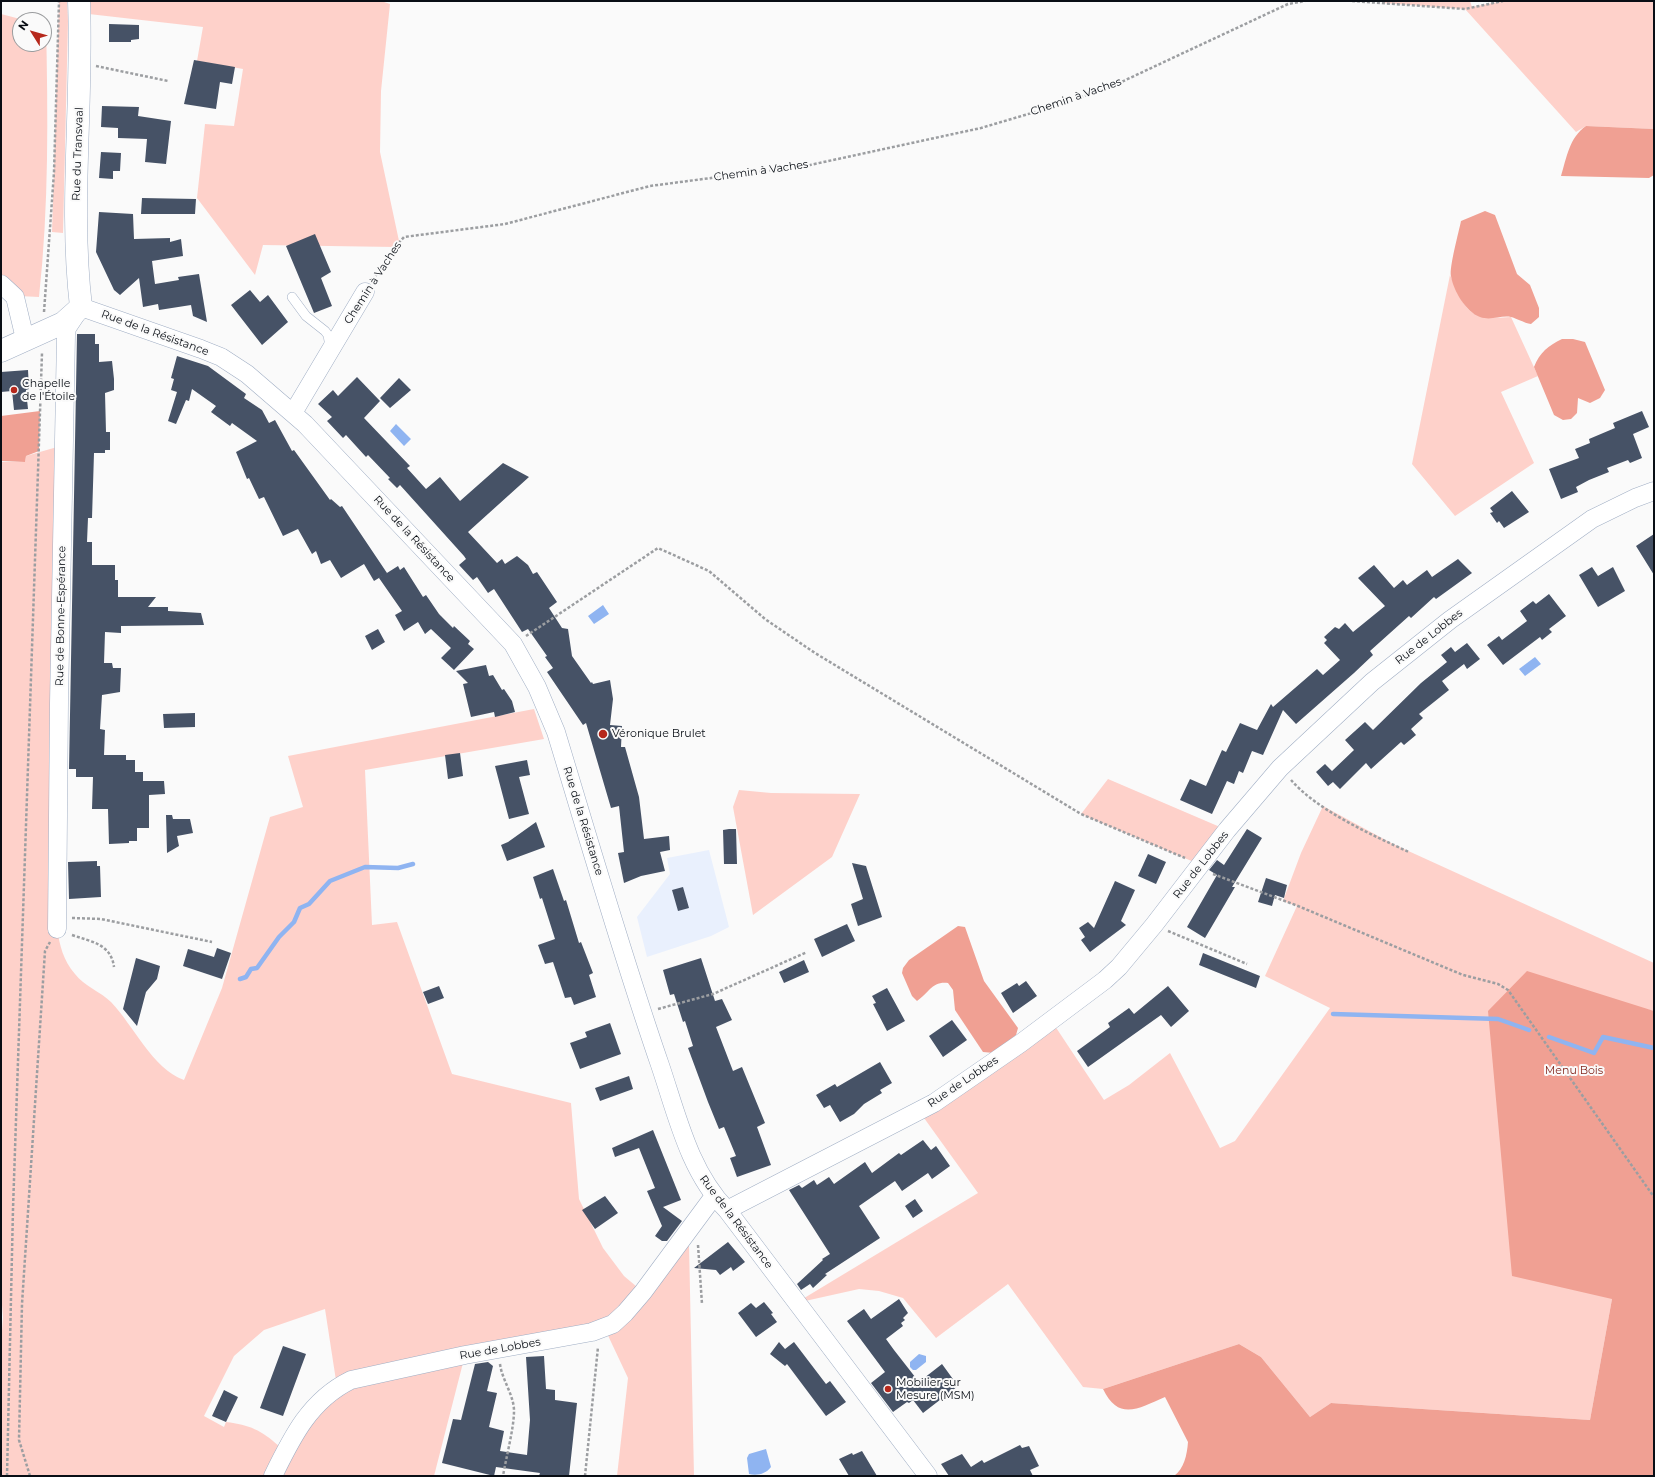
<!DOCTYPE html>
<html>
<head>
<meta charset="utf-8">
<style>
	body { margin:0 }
	#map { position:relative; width:1655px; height:1477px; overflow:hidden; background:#fafafa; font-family:Montserrat,sans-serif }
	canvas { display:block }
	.frame { position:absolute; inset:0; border:2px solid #090e15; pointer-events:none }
	.north { position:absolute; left:12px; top:12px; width:40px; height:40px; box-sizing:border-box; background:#fafafa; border:1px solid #9a9c9e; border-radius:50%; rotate:307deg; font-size:11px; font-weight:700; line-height:16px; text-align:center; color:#090e15 }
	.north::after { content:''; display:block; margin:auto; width:14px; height:18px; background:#b6281c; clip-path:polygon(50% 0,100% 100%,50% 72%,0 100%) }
</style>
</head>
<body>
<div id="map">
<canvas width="1655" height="1477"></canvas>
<div class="frame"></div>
<div class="north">N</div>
</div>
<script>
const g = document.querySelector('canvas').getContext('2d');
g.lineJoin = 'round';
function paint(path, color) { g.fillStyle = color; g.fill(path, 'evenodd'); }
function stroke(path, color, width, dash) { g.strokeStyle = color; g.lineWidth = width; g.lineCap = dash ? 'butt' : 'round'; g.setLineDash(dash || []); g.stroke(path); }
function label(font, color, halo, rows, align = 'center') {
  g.font = font + ' Montserrat,sans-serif'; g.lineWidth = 4; g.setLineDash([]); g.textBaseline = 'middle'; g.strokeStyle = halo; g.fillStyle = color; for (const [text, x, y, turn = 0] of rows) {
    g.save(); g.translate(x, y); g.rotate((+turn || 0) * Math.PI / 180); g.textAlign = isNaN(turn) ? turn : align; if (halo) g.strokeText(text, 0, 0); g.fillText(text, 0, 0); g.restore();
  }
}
paint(new Path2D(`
	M 709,850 L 729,927 L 711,936 L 647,957 L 637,917 L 670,874 L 667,858 Z`), '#e9f0fd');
paint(new Path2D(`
	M 59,1 L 67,1 L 68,21 L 63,233 L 52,232 Z
	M 79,1 L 381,1 L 390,4 L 381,91 L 380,152 L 399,241 L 395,247 L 263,245 L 255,275 L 197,198 L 205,124 L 234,126 L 243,69 L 197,61 L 203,27 L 80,13 Z
	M 1383,1 L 1470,1 L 1472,7 L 1503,1 L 1654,1 L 1654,129 L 1586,126 L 1576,132 L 1465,9 L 1383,3 Z
	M 1,14 L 24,20 L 20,20 L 20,44 L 44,44 L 44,23 L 46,23 C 48,116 49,206 39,297 L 19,296 L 1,278 Z
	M 1450,275 C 1466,311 1468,321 1511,317 L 1538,376 L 1501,392 L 1534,463 L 1455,516 L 1412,464 Z
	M 64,445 L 57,929 C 60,946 63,960 75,974 C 84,986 101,992 111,1002 C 134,1026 152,1068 184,1080 L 222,988 L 270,817 L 303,807 L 288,756 L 534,709 L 544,739 L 365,770 L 372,925 L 397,922 L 452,1074 L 571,1103 L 579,1199 L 603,1248 L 624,1276 L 643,1292 L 689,1245 L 694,1476 L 617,1476 L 628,1378 L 604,1327 L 465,1355 L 434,1476 L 1,1476 L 1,1344 L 3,1317 L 1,1293 L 1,462 L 25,462 L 26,456 ZM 325,1309 L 337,1387 L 279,1446 C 261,1430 250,1425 226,1422 L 224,1427 L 204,1416 L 234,1356 L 264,1330 Z
	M 1108,779 L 1227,830 L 1201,865 L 1081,814 Z
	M 739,790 L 771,793 L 860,794 L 832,857 L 753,915 L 733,807 Z
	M 1323,806 L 1393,844 L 1654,963 L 1654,1011 L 1637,1007 L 1612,1299 L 1590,1420 L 1331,1403 L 1310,1417 L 1261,1357 L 1239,1344 L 1103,1389 L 1083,1387 L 1008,1284 L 936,1338 L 903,1298 L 879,1291 L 859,1289 L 796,1303 L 978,1193 L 919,1111 L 1051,1020 L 1104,1100 L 1129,1085 L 1170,1053 L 1220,1148 L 1235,1141 L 1330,1008 L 1265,976 L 1297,906 L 1283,901 L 1301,853 Z`), '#fed1ca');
paint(new Path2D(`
	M 1586,126 L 1654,129 L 1654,175 L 1649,178 L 1561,176 C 1567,157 1569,138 1586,126 Z
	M 1485,211 L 1495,215 L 1517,274 L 1530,285 L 1539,308 L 1539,317 L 1531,324 C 1524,323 1516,318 1511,317 C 1501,315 1491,321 1480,317 C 1466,312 1453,290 1451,276 C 1449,268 1459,231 1461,221 Z
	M 1562,339 L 1573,339 L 1585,342 L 1605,390 L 1600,398 L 1590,403 L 1578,398 L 1577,413 L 1571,419 L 1563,420 L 1554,415 L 1534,367 C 1540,352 1548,346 1562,339 Z
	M 40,411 L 39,451 L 26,456 L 25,462 L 1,461 L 1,416 Z
	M 958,926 L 965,927 L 984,981 L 1018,1028 L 1016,1035 L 994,1053 L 983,1052 L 955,1010 L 953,990 L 948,983 C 932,981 929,993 917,1001 L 912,996 L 902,973 L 903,968 L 909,960 Z
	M 1527,971 L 1654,1011 L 1654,1476 L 1174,1476 C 1184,1469 1187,1455 1188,1442 L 1165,1397 C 1139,1408 1119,1422 1103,1389 L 1239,1344 L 1261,1357 L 1310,1417 L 1331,1403 L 1590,1420 L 1612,1299 L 1512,1276 L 1488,1011 Z`), '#f0a093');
paint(new Path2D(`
	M 396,424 L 411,439 L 404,446 L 390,431 Z
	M 603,605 L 609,614 L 594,624 L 588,616 Z
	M 1535,657 L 1541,664 L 1525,676 L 1519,669 Z
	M 919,1354 L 926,1356 L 926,1362 L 916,1370 L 913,1370 L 910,1367 L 910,1362 Z
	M 766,1449 L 771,1467 C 766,1474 757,1476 749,1474 L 747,1458 L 749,1454 Z`), '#8fb4f1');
stroke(new Path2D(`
	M 240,979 L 246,977 L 251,969 L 257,968 L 279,937 L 294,922 L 300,908 L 309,904 L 330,881 L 365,867 L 398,868 L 413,864
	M 1333,1014 L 1498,1019 L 1529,1030
	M 1549,1037 L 1594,1053 L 1603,1037 L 1654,1048`), '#8fb4f1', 4.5);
paint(new Path2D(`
	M 109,24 L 139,25 L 139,39 L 131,40 L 131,42 L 109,42 Z
	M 194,60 L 235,67 L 232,84 L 220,82 L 216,109 L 184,104 Z
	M 102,106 L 139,107 L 138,116 L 171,121 L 166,164 L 145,162 L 147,139 L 118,138 L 118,128 L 101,127 Z
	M 101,152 L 121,153 L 120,171 L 113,171 L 113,179 L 99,178 Z
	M 142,198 L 196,199 L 195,214 L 141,214 Z
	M 99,212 L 133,214 L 134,239 L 170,238 L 170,242 L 181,239 L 183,256 L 152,261 L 155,284 L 179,280 L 178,277 L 199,274 L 207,322 L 193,316 L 191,305 L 159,310 L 158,304 L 143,307 L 139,278 L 120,295 L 114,290 L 96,252 Z
	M 315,234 L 331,272 L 321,278 L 332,306 L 314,313 L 286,246 Z
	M 250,290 L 260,302 L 268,295 L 288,322 L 262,345 L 231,305 Z
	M 77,334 L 95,334 L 95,344 L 99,344 L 99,362 L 112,361 L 114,379 L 114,390 L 105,393 L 106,432 L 110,432 L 110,450 L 105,450 L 105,453 L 94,453 L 92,518 L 88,518 L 87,542 L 92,542 L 92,565 L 115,565 L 115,580 L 118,580 L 118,597 L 156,597 L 148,607 L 168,607 L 168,611 L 201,613 L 204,625 L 121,626 L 121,633 L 105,632 L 104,663 L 112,663 L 113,668 L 121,668 L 120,692 L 102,695 L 100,729 L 105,730 L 104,755 L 126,755 L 126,760 L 135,760 L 135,772 L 143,772 L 143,781 L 164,781 L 165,794 L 149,795 L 149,828 L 137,828 L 137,841 L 129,841 L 129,843 L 109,844 L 108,809 L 92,809 L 93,777 L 76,777 L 76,769 L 69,769 Z
	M 177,356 L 208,366 L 246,394 L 244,398 L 262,410 L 269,423 L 275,420 L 292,451 L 294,450 L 330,500 L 331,499 L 340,507 L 342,506 L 387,573 L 374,581 L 364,564 L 341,578 L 330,560 L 321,564 L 316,551 L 312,554 L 298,529 L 283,536 L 264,497 L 259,499 L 249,478 L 247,479 L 236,452 L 257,441 L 232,423 L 230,426 L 211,412 L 216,406 L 192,389 L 189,401 L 186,400 L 176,424 L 168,421 L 177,392 L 171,390 L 174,379 L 171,378 Z
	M 28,370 L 29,389 L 26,390 L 28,409 L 14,410 L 12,391 L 1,392 L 1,372 Z
	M 357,377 L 380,401 L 364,418 L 410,466 L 407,468 L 426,489 L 440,477 L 460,501 L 503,463 L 529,477 L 468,532 L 497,563 L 502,559 L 505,564 L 517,556 L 528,565 L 533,574 L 537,572 L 557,602 L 549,608 L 562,628 L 568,629 L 572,656 L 591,683 L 592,682 L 593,684 L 610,680 L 613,699 L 610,725 L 622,726 L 621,747 L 625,747 L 639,797 L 644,839 L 669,836 L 670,850 L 660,852 L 665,871 L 641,876 L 624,883 L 618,853 L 624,852 L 619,806 L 611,808 L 586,723 L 583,725 L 547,672 L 553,668 L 545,657 L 547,656 L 528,629 L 522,632 L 494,589 L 488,593 L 477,577 L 473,580 L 459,565 L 466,559 L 464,556 L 400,485 L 397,488 L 388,479 L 390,478 L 368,455 L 366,457 L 346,435 L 343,438 L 327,421 L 332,417 L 318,404 L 333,390 L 338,396 Z
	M 399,378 L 411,390 L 390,408 L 380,398 Z
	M 1642,411 L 1649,427 L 1633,434 L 1642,458 L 1630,463 L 1628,460 L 1607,468 L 1609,472 L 1589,480 L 1576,487 L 1578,492 L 1561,499 L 1549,469 L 1579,458 L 1575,449 L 1590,443 L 1589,439 L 1615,428 L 1613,423 Z
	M 1512,491 L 1529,512 L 1504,528 L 1499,521 L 1497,523 L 1490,513 L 1493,512 L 1490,508 Z
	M 1654,534 L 1654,575 L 1636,546 Z
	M 1458,559 L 1472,573 L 1436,599 L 1434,597 L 1411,618 L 1409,616 L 1370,651 L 1373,655 L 1354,673 L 1296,724 L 1283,710 L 1263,755 L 1252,751 L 1243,773 L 1239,771 L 1234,784 L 1227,781 L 1212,814 L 1180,800 L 1190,779 L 1206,786 L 1222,750 L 1226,752 L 1240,723 L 1257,730 L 1271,704 L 1273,707 L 1317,669 L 1323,675 L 1340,660 L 1324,643 L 1327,640 L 1324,637 L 1335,627 L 1339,629 L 1345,623 L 1353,632 L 1385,606 L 1358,578 L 1374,565 L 1394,588 L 1403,580 L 1407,585 L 1427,570 L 1432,577 Z
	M 398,566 L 400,570 L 404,567 L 423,597 L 426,595 L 439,614 L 453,628 L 454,626 L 470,641 L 468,644 L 474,649 L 454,670 L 441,658 L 451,648 L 431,629 L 425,634 L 418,622 L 404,631 L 395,615 L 402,611 L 379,578 Z
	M 1592,567 L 1598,576 L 1613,567 L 1625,591 L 1598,607 L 1579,575 Z
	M 1549,594 L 1566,616 L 1549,629 L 1552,632 L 1542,640 L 1540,637 L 1503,665 L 1487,645 L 1499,636 L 1502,640 L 1527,621 L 1520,611 L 1533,601 L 1536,604 Z
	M 378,629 L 385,642 L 372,650 L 365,636 Z
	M 1467,643 L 1480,659 L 1467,669 L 1464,664 L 1442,681 L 1449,690 L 1419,714 L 1423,718 L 1411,729 L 1416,735 L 1404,745 L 1401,742 L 1371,769 L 1366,763 L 1340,789 L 1333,782 L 1328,786 L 1316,772 L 1325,764 L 1332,771 L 1354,750 L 1345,740 L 1365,722 L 1373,730 L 1421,683 L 1447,662 L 1441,655 L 1451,647 L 1455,652 Z
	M 486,665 L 489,676 L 493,675 L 502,690 L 504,689 L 512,701 L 515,712 L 495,717 L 494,712 L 471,717 L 463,684 L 468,683 L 456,671 Z
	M 195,713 L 195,727 L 164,728 L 163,714 Z
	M 460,753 L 463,776 L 448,779 L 445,755 Z
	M 527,760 L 530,775 L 519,777 L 529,814 L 509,819 L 495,766 Z
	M 166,815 L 172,815 L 173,819 L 190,819 L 193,833 L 177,836 L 179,846 L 167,853 Z
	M 536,822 L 545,847 L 507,861 L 501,845 L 508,842 Z
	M 729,829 L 736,829 L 737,864 L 724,864 L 723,830 Z
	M 1247,829 L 1262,838 L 1232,887 L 1235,887 L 1205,938 L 1187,927 L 1217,875 L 1209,870 L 1217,860 L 1224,865 Z
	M 1148,854 L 1166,862 L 1156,884 L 1138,876 Z
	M 97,861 L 97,866 L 100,866 L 101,897 L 69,899 L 68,862 Z
	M 852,863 L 866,866 L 882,917 L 858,926 L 851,904 L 863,899 Z
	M 553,869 L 564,901 L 566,900 L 579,943 L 581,942 L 593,973 L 589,975 L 596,997 L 574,1005 L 571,997 L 565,998 L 553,962 L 545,964 L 538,945 L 555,939 L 542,898 L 540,899 L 533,877 Z
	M 1266,878 L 1287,885 L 1284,898 L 1275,895 L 1272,906 L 1258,902 Z
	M 1115,881 L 1135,890 L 1121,921 L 1126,925 L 1090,952 L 1081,940 L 1085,937 L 1079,928 L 1088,922 L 1094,928 Z
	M 683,887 L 689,908 L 678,911 L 672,890 Z
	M 847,924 L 855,941 L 822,957 L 814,939 Z
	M 217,948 L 231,953 L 222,979 L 183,966 L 188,949 L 214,957 Z
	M 1203,953 L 1260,976 L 1256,988 L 1199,965 Z
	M 136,958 L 160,966 L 157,979 L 146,992 L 137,1026 L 123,1009 Z
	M 701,958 L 715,1001 L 722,999 L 732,1020 L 716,1027 L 733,1071 L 742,1067 L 765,1123 L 757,1127 L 771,1165 L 737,1177 L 730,1158 L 736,1156 L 724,1127 L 719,1129 L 708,1102 L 688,1048 L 693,1046 L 685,1021 L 683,1022 L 674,994 L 670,995 L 663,970 Z
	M 804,960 L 809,972 L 784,983 L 779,972 Z
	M 1026,981 L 1037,996 L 1013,1013 L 1001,993 L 1017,983 L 1019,986 Z
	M 439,986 L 444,998 L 428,1004 L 423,992 Z
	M 1168,986 L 1189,1011 L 1171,1027 L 1161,1015 L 1088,1067 L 1077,1051 L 1110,1027 L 1108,1023 L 1129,1008 L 1134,1014 Z
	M 887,988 L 905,1021 L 887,1031 L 873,1004 L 876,1003 L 872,996 Z
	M 952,1020 L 967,1040 L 943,1057 L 929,1036 Z
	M 610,1023 L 621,1054 L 580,1069 L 570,1043 L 587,1037 L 585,1032 Z
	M 880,1062 L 892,1083 L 880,1090 L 882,1093 L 864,1104 L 854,1114 L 840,1122 L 830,1105 L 824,1108 L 816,1095 L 835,1084 L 837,1087 Z
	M 629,1076 L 633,1089 L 600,1101 L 595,1088 Z
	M 653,1130 L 681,1200 L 663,1207 L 682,1221 L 667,1241 L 662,1241 L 655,1236 L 662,1226 L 647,1191 L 655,1188 L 639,1148 L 615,1157 L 612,1148 Z
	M 923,1140 L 931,1150 L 936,1146 L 950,1166 L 932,1179 L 928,1173 L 902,1191 L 895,1181 L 859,1206 L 880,1238 L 825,1274 L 827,1275 L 813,1288 L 810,1284 L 801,1290 L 797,1284 L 823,1260 L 822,1259 L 830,1254 L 789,1190 L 799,1185 L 802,1188 L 814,1180 L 817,1185 L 829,1177 L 834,1184 L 865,1162 L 872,1173 L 899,1153 L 901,1155 Z
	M 605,1196 L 618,1213 L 595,1229 L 582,1210 Z
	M 915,1199 L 923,1211 L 913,1218 L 905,1206 Z
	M 728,1242 L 745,1262 L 733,1271 L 731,1267 L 720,1275 L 716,1270 L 694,1268 Z
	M 899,1299 L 908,1313 L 903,1318 L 905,1320 L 901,1323 L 903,1326 L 886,1339 L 894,1350 L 919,1382 L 942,1364 L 958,1386 L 923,1413 L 913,1400 L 909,1403 L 907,1402 L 893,1412 L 871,1383 L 885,1372 L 847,1321 L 864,1309 L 871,1319 Z
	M 764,1302 L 773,1313 L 771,1314 L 777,1322 L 756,1337 L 738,1313 L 751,1303 L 756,1308 Z
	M 779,1342 L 785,1349 L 794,1342 L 826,1384 L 830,1381 L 846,1402 L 826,1416 L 787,1364 L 785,1366 L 770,1354 Z
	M 283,1346 L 306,1354 L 283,1416 L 260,1408 Z
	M 544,1356 L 546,1389 L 555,1390 L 555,1400 L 577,1403 L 569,1476 L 539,1476 L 540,1473 L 496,1467 L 494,1476 L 442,1463 L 453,1419 L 461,1420 L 475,1364 L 488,1362 L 493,1366 L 487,1391 L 497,1393 L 489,1427 L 504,1431 L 500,1451 L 527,1455 L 530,1420 L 526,1357 Z
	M 224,1390 L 238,1397 L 226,1422 L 212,1416 Z
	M 1020,1445 L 1022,1448 L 1029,1446 L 1039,1466 L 1030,1470 L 1033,1476 L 949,1476 L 941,1464 L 962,1454 L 971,1467 L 982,1460 L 984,1463 Z
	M 862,1451 L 877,1476 L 849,1476 L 839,1459 L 852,1453 L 853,1455 Z`), '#465266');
const service = new Path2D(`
	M 292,297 L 306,316 L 325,331 L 328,335 L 330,347`);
const minor = new Path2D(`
	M 1,284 L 15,297 L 25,339
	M 293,413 L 365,292
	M 57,929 L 59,703 L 66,335 L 67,328 L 81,307 L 201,349 L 221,357 L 247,374 L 305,424 L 513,644 L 537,687 L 556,732 C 590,844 622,955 660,1065 C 677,1115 689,1171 727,1210 L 928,1476
	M 727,1210 L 934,1103 L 1021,1043 L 1105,980 L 1119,967 L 1154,925 L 1227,830 L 1280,768 L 1372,682 L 1450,620 L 1592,519 L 1635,498 L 1654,491
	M 273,1476 C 292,1437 310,1400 351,1380 L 465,1355 L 592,1332 L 613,1324 L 625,1313 L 643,1292 L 714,1196`);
const tertiary = new Path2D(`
	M 1,351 L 63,323 L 81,307 C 69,206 83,103 79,1`);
stroke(service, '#a0aec4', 10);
stroke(minor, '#a0aec4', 19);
stroke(tertiary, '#a0aec4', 23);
stroke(new Path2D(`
	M 1352,1 L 1465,9 L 1503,1
	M 96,66 L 168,81
	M 373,280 L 395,247 L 404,237 L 505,224 L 650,186 L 810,165 L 981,128 L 1062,104 L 1117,84 L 1288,4 L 1305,1
	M 44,312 L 54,172 L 59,1
	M 526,636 L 658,548 L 709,571 L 765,619 L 815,653 L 1081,814 L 1185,858
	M 1291,780 C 1318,811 1372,835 1409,852
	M 1213,874 L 1298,906 L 1463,975 L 1498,984 L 1508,990 L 1654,1197
	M 72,918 L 101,919 L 212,942
	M 1168,931 L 1247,964
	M 72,935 C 92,942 111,944 114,967
	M 658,1009 L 713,994 L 807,952
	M 698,1245 L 702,1304
	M 500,1364 C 502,1380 514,1395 514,1411 C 514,1428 506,1458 503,1476
	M 7,1476 L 13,1209 L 42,353
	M 30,1476 L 19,1440 L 22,1304 L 45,951 L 50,942
	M 585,1476 L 598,1347`), '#9c9ea1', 2.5, [3, 2]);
stroke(service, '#fff', 9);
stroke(minor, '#fff', 18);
stroke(tertiary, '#fff', 22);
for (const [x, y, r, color] of [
	[14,390,4,"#b6281c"],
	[603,734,5,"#b6281c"],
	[888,1389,4,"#b6281c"]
]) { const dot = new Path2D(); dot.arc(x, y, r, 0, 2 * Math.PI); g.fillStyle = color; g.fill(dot); stroke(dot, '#fafafa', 1.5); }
label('11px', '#090e15', '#fafafa', [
	["Chemin à Vaches",1076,97,-19],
	["Rue du Transvaal",78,154,-88],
	["Chemin à Vaches",761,171,-8],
	["Chemin à Vaches",373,283,-57],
	["Rue de la Résistance",155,333,20],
	["Rue de la Résistance",414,539,47],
	["Rue de Bonne-Espérance",61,616,-89],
	["Rue de Lobbes",1429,637,-38],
	["Rue de la Résistance",583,821,73],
	["Rue de Lobbes",1201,865,-52],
	["Rue de Lobbes",963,1082,-34],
	["Rue de la Résistance",736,1222,53],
	["Rue de Lobbes",500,1349,-10]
]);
label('11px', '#090e15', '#fafafa', [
	["Chapelle",22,384],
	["de l'Étoile",22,397],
	["Véronique Brulet",612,734],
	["Mobilier sur",896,1383],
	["Mesure (MSM)",896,1396]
], 'left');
label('11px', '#84281e', '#fafafa', [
	["Menu Bois",1574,1071]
]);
</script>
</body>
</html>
